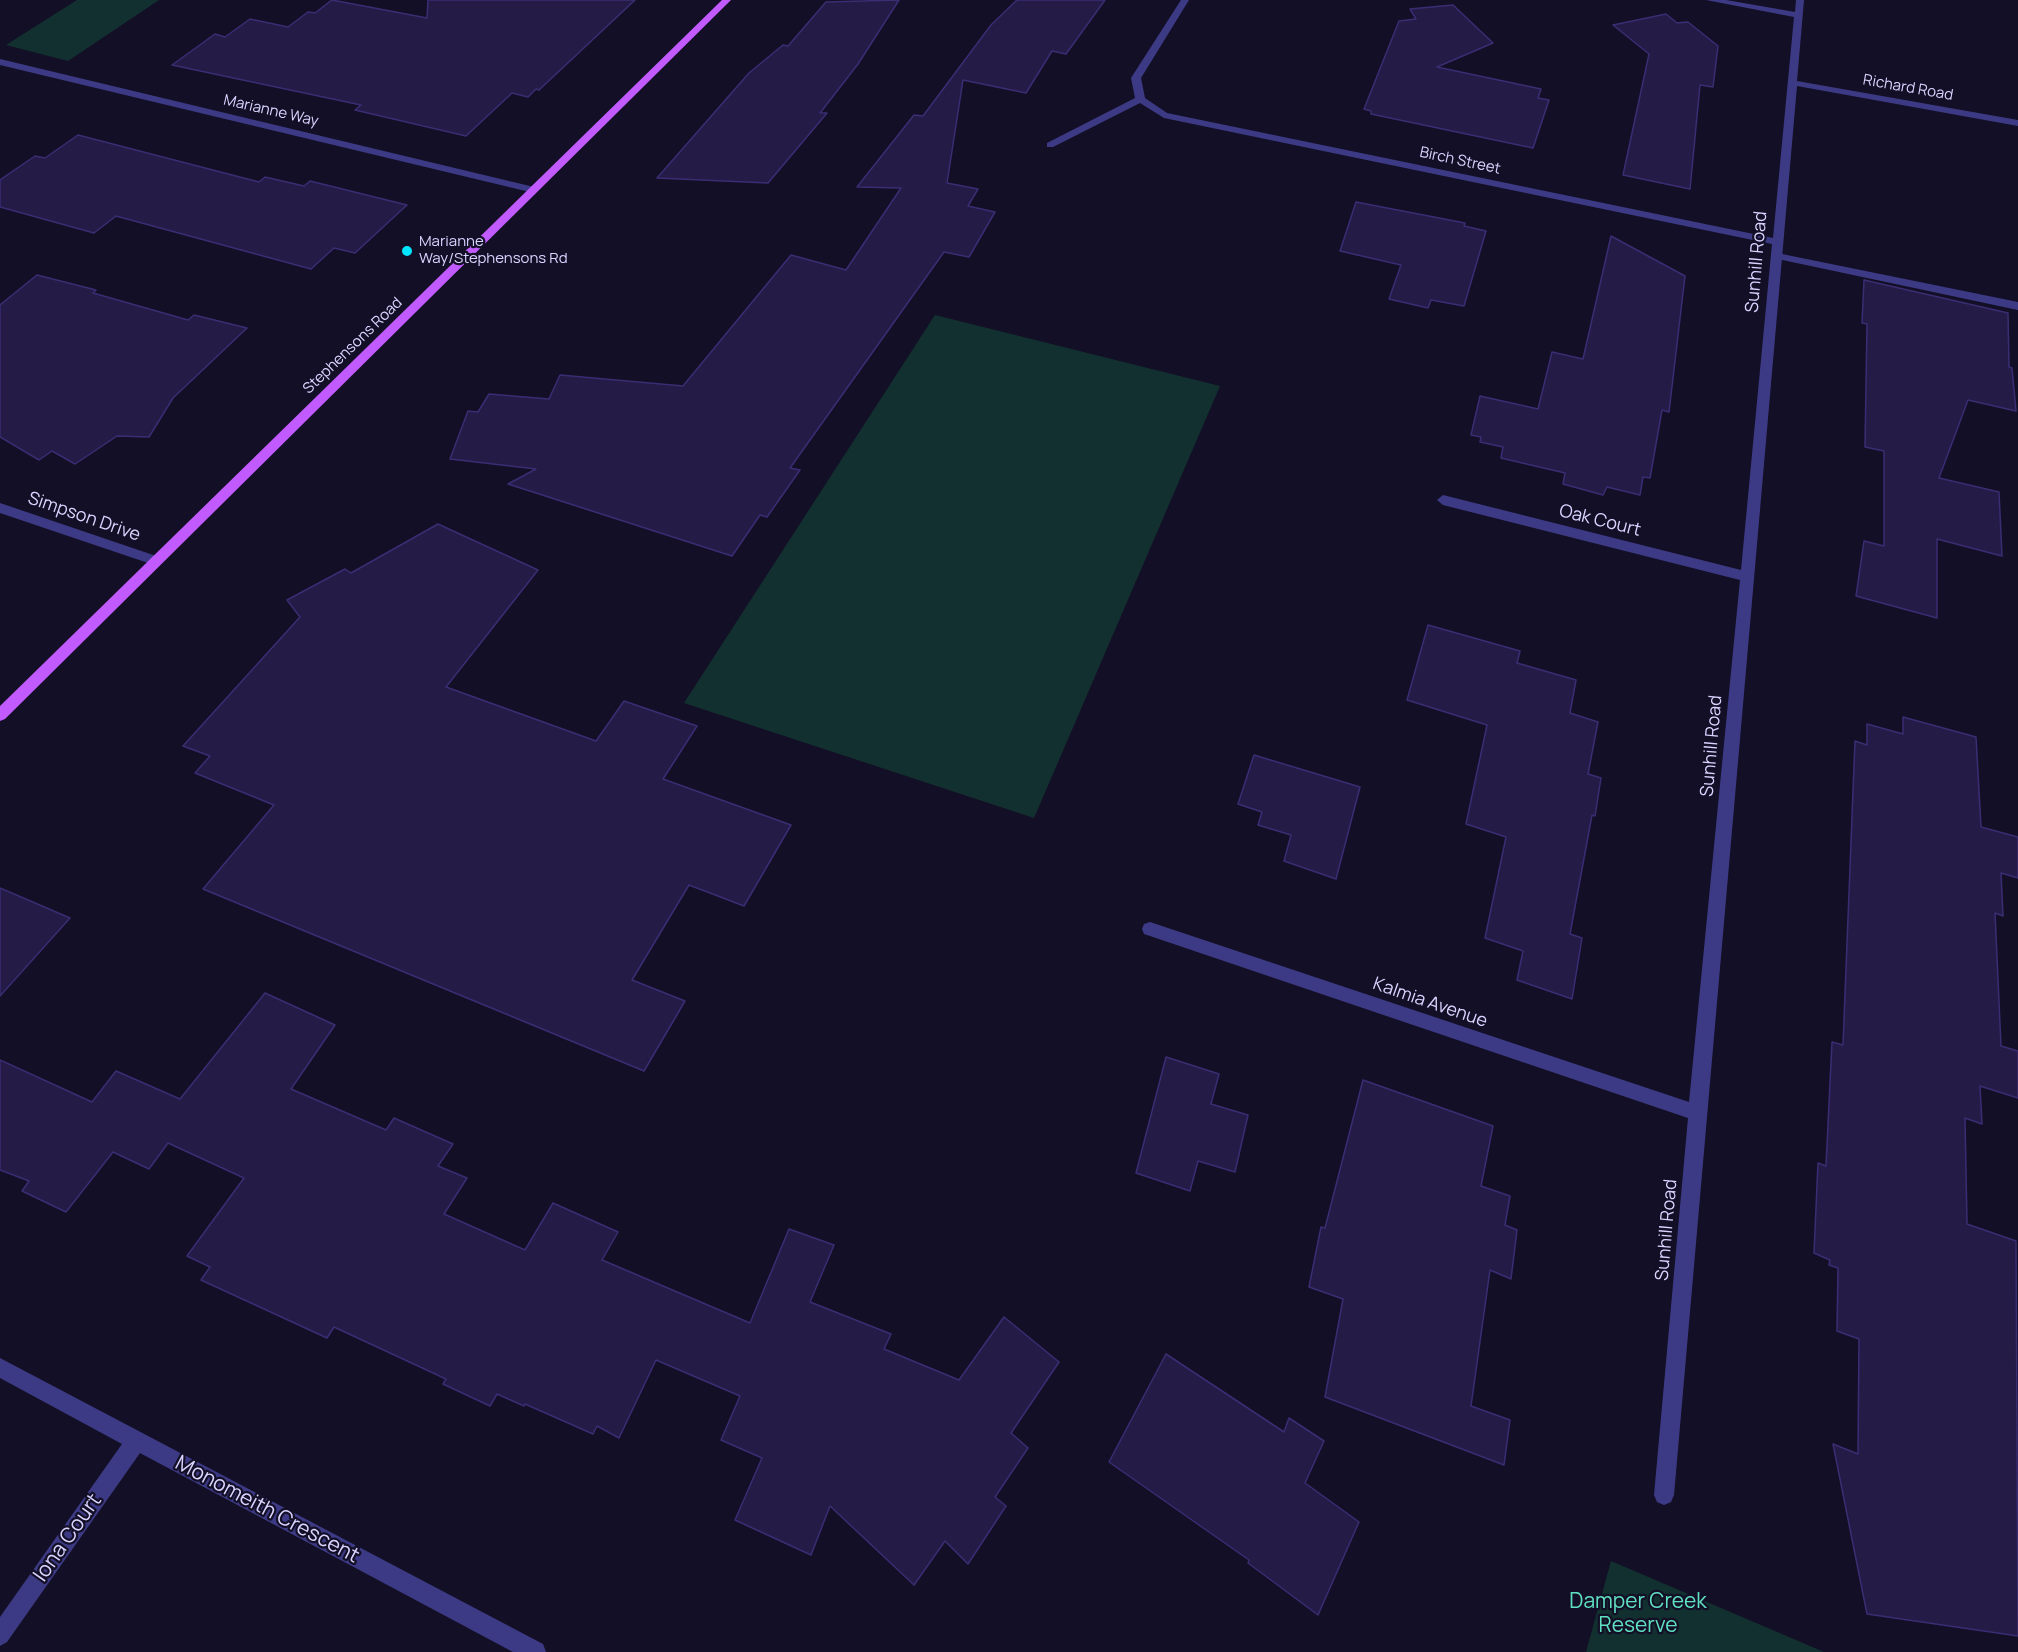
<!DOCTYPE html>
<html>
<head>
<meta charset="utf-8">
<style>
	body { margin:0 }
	canvas { display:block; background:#130f26 }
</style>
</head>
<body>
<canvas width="2018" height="1652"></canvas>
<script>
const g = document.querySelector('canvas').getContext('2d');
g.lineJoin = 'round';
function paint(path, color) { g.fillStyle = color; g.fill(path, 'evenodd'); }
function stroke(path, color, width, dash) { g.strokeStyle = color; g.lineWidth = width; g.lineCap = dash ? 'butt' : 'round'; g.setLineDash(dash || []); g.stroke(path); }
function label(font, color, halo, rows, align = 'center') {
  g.font = font + ' Manrope,sans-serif'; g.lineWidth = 4.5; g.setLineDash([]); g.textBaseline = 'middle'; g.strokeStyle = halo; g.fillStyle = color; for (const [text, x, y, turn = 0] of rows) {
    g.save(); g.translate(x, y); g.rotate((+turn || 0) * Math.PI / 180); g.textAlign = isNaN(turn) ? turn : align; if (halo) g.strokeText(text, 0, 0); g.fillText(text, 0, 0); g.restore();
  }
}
paint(new Path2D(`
	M 77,0 L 159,0 L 68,61 L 6,45 Z
	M 935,315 L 1220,386 L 1034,818 L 684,703 Z
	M 1611,1561 L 1824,1652 L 1586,1652 Z`), '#12302f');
const building = new Path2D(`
	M 332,0 L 427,18 L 428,0 L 635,0 L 539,90 L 536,89 L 528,97 L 512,93 L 466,136 L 355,110 L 361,105 L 172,65 L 215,34 L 225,37 L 250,19 L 288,27 L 308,12 L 315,13 Z
	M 899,0 L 858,64 L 820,113 L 827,113 L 768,183 L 657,178 L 749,73 L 783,45 L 788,46 L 826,2 Z
	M 1017,0 L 1105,0 L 1066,54 L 1052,51 L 1026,93 L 963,80 L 947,183 L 978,189 L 968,206 L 995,212 L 969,257 L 944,252 L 790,468 L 800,470 L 767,517 L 760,515 L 732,556 L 508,484 L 536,469 L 450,459 L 468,411 L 478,412 L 489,394 L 549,399 L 560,375 L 683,386 L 791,255 L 846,270 L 901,188 L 857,187 L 914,115 L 923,116 L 991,25 Z
	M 1453,5 L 1493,43 L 1437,67 L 1541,89 L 1538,98 L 1549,100 L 1533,148 L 1371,114 L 1371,111 L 1364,109 L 1399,21 L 1416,19 L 1410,9 Z
	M 1666,14 L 1677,23 L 1688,22 L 1718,46 L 1713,87 L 1700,85 L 1690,189 L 1623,175 L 1649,54 L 1613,25 Z
	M 78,135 L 259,182 L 265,177 L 304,186 L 310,181 L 407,205 L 355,253 L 334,248 L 311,269 L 116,216 L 94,233 L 0,207 L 0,180 L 35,156 L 45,158 Z
	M 1356,202 L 1465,223 L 1464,226 L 1486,231 L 1464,306 L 1431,300 L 1428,308 L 1389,299 L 1401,265 L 1340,251 Z
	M 1611,236 L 1685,276 L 1669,412 L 1662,410 L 1650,478 L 1643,477 L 1640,495 L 1607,487 L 1603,495 L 1563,484 L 1565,473 L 1501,458 L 1503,447 L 1480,442 L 1481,437 L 1471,435 L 1480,396 L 1538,409 L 1552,352 L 1583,359 Z
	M 37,275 L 96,290 L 93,293 L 188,320 L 194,315 L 247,328 L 173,398 L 149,437 L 117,436 L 75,464 L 52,451 L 39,460 L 0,437 L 0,305 Z
	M 1864,280 L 2008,313 L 2009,367 L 2012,368 L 2016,411 L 1968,400 L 1939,478 L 1999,492 L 2002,556 L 1937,539 L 1937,618 L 1856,596 L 1864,541 L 1884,546 L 1884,451 L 1865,447 L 1867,324 L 1862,323 Z
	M 438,524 L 538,570 L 446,687 L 596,741 L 624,701 L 697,726 L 663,779 L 791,825 L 744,906 L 689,885 L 632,980 L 685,1001 L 644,1071 L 203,889 L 274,805 L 195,773 L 210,756 L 183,746 L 300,617 L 287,600 L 345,569 L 351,573 Z
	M 1428,625 L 1520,651 L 1517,663 L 1576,680 L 1570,713 L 1598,722 L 1588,774 L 1601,778 L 1595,816 L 1592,815 L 1570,934 L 1582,938 L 1572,999 L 1517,980 L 1523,951 L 1485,938 L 1506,837 L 1466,824 L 1487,725 L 1407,700 Z
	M 1903,717 L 1976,737 L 1981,827 L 2018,837 L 2018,878 L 2001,873 L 2003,916 L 1995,913 L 2001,1046 L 2018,1051 L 2018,1098 L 1980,1086 L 1982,1124 L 1965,1118 L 1967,1224 L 2016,1241 L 2018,1636 L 1867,1614 L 1833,1444 L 1858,1454 L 1859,1339 L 1837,1331 L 1838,1268 L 1829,1265 L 1830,1260 L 1814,1253 L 1818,1163 L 1826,1166 L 1832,1042 L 1843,1045 L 1855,741 L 1867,745 L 1867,724 L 1903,734 Z
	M 1254,755 L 1360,787 L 1336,879 L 1284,861 L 1291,835 L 1258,825 L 1262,812 L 1238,804 Z
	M 0,888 L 70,918 L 0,996 Z
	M 265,993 L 335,1025 L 291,1089 L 386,1130 L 394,1118 L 453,1144 L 438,1166 L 467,1178 L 444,1214 L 525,1250 L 553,1203 L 618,1232 L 602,1260 L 750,1323 L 789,1229 L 834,1245 L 810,1302 L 891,1334 L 884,1349 L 959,1380 L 1004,1317 L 1059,1362 L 1011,1433 L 1028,1448 L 995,1497 L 1006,1506 L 968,1564 L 945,1541 L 914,1585 L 830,1506 L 811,1555 L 735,1520 L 762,1458 L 721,1440 L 740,1396 L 656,1360 L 619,1438 L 597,1426 L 593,1434 L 525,1404 L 524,1406 L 497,1394 L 490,1406 L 443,1384 L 446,1379 L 334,1327 L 327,1338 L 201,1280 L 210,1267 L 187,1256 L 244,1178 L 168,1143 L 149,1169 L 113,1152 L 66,1212 L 22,1191 L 29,1181 L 0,1170 L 0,1060 L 92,1102 L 116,1071 L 180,1099 Z
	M 1166,1057 L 1219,1074 L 1211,1104 L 1248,1115 L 1235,1172 L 1198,1161 L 1190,1191 L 1136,1173 Z
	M 1363,1080 L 1493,1126 L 1481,1186 L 1510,1196 L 1505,1225 L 1517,1230 L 1511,1279 L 1490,1270 L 1471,1406 L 1510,1420 L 1504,1465 L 1325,1397 L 1343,1299 L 1309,1287 L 1321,1227 L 1325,1228 Z
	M 1166,1354 L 1284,1432 L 1289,1418 L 1324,1441 L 1305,1483 L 1359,1522 L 1318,1615 L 1248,1563 L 1249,1560 L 1109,1462 Z`);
paint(building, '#241b47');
stroke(building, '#3b2d73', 1.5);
paint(new Path2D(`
	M 1777,253 L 2018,302 L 2018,310 L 1773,258 L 1773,254 Z`), '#3d3a85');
paint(new Path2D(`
	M 1181,0 L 1189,0 L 1141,78 L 1145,98 L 1167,113 L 1773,238 L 1794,17 L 1706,0 L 1726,0 L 1795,12 L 1796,0 L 1804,0 L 1797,81 L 2018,120 L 2018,126 L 1797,86 L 1674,1495 L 1671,1502 L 1664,1505 L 1657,1502 L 1654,1495 L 1688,1118 L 1150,936 L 1144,934 L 1142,929 L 1144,924 L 1150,922 L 1689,1102 L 1740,580 L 1443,505 L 1437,500 L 1443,495 L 1741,570 L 1772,244 L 1164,118 L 1140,103 L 1053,147 L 1047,147 L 1047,143 L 1135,98 L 1131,78 Z
	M 0,59 L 534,187 L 539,190 L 534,193 L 0,65 Z
	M 0,503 L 162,558 L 163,561 L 157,566 L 0,513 Z
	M 0,1358 L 543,1644 L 546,1652 L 513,1652 L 140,1453 L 7,1642 L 0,1646 L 0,1617 L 122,1444 L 0,1378 Z`), '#3d3a85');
paint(new Path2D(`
	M 722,0 L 731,0 L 5,719 L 0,721 L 0,706 Z`), '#c25bff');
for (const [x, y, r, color] of [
	[407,251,6,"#00e5ff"]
]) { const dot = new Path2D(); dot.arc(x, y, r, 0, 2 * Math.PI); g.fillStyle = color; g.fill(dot); stroke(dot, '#130f26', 2); }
label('15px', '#d9d4ff', '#130f26', [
	["Richard Road",1908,88,10],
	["Marianne Way",271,111,13],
	["Birch Street",1460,161,12],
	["Stephensons Road",353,346,-44]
]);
label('15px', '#d9d4ff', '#130f26', [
	["Marianne",419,242],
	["Way/Stephensons Rd",419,259]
], 'left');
label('18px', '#d9d4ff', '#130f26', [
	["Sunhill Road",1757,262,-85],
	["Simpson Drive",84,517,19],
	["Oak Court",1600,521,14],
	["Sunhill Road",1712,746,-85],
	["Kalmia Avenue",1430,1003,19],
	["Sunhill Road",1667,1230,-85]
]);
label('21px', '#d9d4ff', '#130f26', [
	["Monomeith Crescent",267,1510,28],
	["Iona Court",68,1538,-55]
]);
label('21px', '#5fe0c0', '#130f26', [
	["Damper Creek",1638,1602],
	["Reserve",1638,1626]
]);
</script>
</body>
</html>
